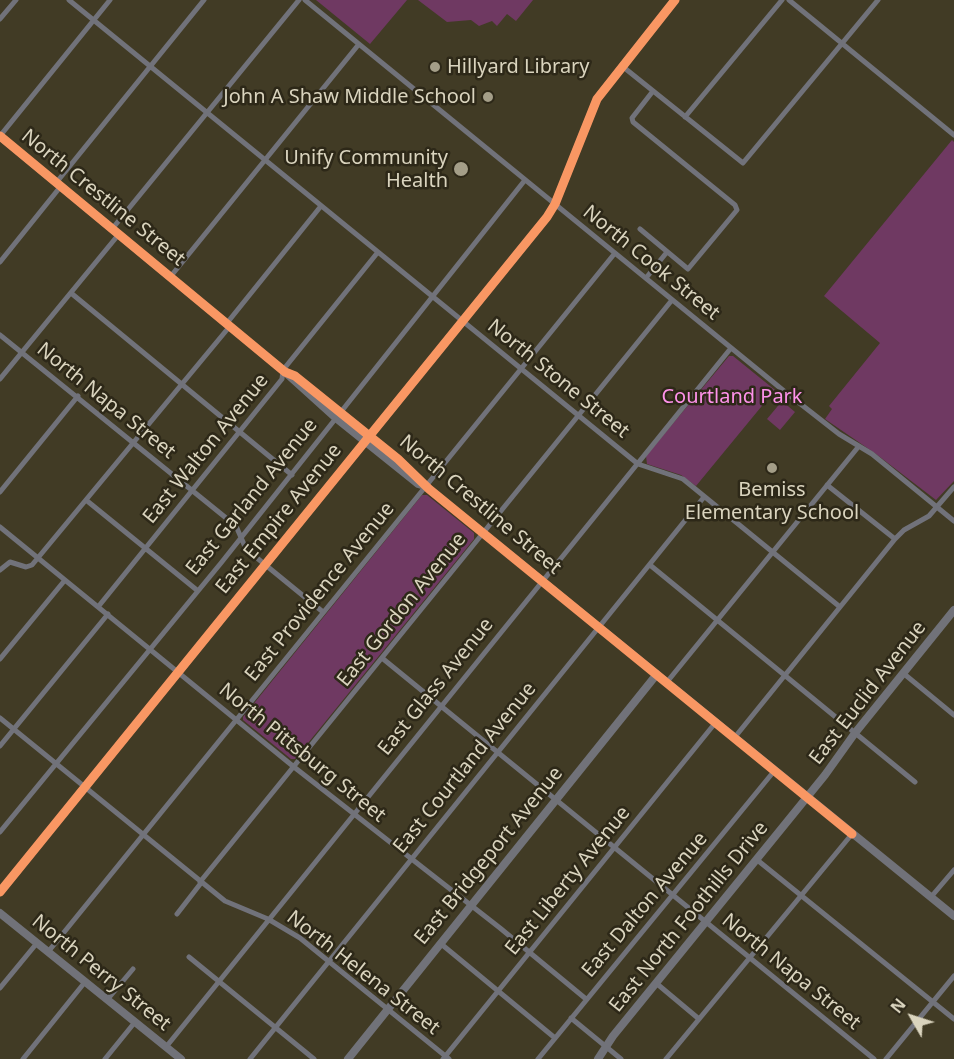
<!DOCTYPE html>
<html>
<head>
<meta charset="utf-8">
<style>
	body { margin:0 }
	#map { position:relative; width:954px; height:1059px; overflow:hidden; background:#413b25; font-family:"Noto Sans",sans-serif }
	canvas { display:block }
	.north { position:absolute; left:882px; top:987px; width:60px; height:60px; -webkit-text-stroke:4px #2d2818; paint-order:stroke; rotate:309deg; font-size:16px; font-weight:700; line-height:24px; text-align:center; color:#dad4be }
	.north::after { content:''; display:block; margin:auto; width:21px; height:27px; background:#dad4be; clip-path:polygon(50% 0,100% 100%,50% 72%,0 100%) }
</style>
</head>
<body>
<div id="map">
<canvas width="954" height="1059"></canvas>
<div class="north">N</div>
</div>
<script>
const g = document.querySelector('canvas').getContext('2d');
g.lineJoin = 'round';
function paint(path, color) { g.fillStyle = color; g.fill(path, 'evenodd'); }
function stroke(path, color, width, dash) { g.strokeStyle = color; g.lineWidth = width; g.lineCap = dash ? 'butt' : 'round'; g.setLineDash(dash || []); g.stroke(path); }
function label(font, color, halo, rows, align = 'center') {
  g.font = font + ' "Noto Sans",sans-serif'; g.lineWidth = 5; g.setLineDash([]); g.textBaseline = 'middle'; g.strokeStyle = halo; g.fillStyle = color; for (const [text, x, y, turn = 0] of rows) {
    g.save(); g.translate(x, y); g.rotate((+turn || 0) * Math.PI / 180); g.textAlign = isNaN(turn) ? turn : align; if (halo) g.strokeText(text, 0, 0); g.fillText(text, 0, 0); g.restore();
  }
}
paint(new Path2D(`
	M 316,0 L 407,0 L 370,44 Z
	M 418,0 L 533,0 L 516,21 L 507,14 L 497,26 L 492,21 L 479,26 L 471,20 L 447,22 Z
	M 952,140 L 954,142 L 954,481 L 936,500 L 876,454 L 825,419 L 832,409 L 829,406 L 880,343 L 824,296 Z
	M 729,356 L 733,356 L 775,390 L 696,486 L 681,475 L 647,464 L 646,456 Z
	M 782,401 L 795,412 L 780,430 L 767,419 Z
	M 422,495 L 427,495 L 474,533 L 474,539 L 295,759 L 291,759 L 243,720 L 243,717 Z`), '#6f3962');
stroke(new Path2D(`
	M 69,0 L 638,464 L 683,479 L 840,607
	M 305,0 L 784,391 L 839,434 L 872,454 L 954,521
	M 789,0 L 954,135
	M 0,19 L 16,0
	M 622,66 L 743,163 L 878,0
	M 685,117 L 782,0
	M 0,136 L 110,0
	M 56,183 L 204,0
	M 112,229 L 299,0
	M 640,229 L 688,269 L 737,210 L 735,205 L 633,122 L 632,118 L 653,91
	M 0,262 L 61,186
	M 171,276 L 359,44
	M 646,278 L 667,252
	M 71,293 L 292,475
	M 227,323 L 321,206
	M 0,335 L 236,526 L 246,549 L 323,612
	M 0,379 L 119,234
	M 827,485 L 895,539
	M 0,492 L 78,396
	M 86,500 L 198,591
	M 0,527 L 294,767 L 500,928 L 586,999
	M 650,565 L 915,782
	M 0,570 L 10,562 L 26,567 L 32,565 L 230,326
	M 98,607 L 282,379 L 283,370 L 378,252
	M 382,658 L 874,1059
	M 0,659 L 65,580
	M 903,673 L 954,715
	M 667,682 L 859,446
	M 0,718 L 225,901 L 268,919 L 300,938 L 449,1059
	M 735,737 L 895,539 L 904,530 L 929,516 L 954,487
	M 0,746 L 108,614
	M 0,832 L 221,563 L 525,180
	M 756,859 L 954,1019
	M 200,882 L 672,300
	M 931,897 L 954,870
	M 177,914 L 201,883
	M 440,943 L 555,1038
	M 48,952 L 615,253
	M 189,957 L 314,1059
	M 656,983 L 699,1019
	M 0,988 L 37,943
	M 107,1000 L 133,969
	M 571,1018 L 621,1059
	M 166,1047 L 731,348
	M 23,1059 L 85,982
	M 105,1059 L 135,1022
	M 250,1059 L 704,497
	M 443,1059 L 716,722
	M 538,1059 L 775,770
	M 666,1059 L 852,834
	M 886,1059 L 954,976`), '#71727a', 5);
stroke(new Path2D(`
	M 0,136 L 285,372 L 295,376 L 398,459 L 429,489 L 954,916
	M 285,372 L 337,419 L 418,484 L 425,486
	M 0,892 L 547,217 L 555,204 L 597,99 L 675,0
	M 0,913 L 181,1059
	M 348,1059 L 657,674
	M 598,1059 L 613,1036 L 825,775 L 855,733 L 954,610`), '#717279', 8);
stroke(new Path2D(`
	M 0,136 L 285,372 L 295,376 L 398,459 L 429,489 L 852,834
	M 0,892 L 547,217 L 555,204 L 597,99 L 675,0`), '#f99763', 9);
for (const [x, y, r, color] of [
	[435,67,6,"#a49e88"],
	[488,97,6,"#a49e88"],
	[461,169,8,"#a49e88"],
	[772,468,6,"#a49e88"]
]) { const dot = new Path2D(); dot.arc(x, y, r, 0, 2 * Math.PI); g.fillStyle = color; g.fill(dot); stroke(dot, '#2d2818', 2); }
label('20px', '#dad4be', '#2d2818', [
	["Hillyard Library",447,67,"left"],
	["John A Shaw Middle School",476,97],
	["Unify Community",448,158],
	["Health",448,181],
	["Bemiss",772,490,"center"],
	["Elementary School",772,513,"center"]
], 'right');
label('20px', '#dad4be', '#2d2818', [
	["North Crestline Street",103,198,39],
	["North Cook Street",651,263,39],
	["North Stone Street",558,379,39],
	["North Napa Street",106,401,39],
	["East Walton Avenue",206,449,-51],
	["East Garland Avenue",252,497,-51],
	["North Crestline Street",480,505,40],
	["East Empire Avenue",279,519,-51],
	["East Providence Avenue",320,592,-51],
	["East Gordon Avenue",402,610,-51],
	["East Glass Avenue",436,687,-51],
	["East Euclid Avenue",868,693,-52],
	["North Pittsburg Street",302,753,39],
	["East Courtland Avenue",465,768,-51],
	["East Bridgeport Avenue",489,856,-51],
	["East Liberty Avenue",568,881,-51],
	["East Dalton Avenue",645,905,-50],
	["East North Foothills Drive",689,917,-51],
	["North Napa Street",791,972,39],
	["North Perry Street",101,973,39],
	["North Helena Street",363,973,38]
]);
label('20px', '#fe92ea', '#2d2818', [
	["Courtland Park",732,397]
]);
</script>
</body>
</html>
